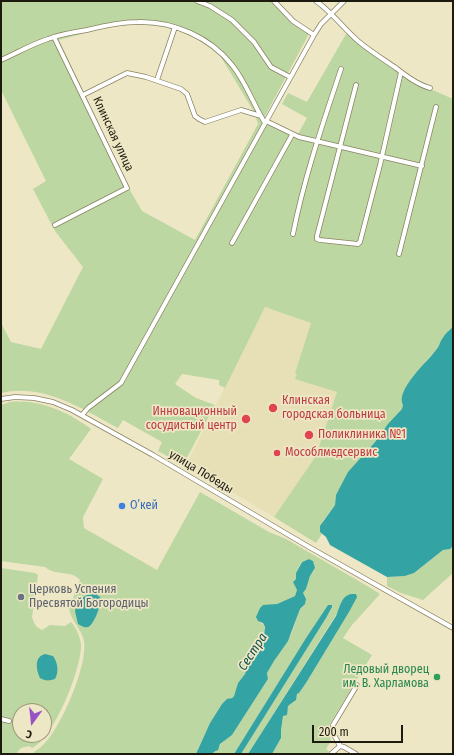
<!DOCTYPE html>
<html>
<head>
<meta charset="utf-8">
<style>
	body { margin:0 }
	#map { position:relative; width:454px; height:755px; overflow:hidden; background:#eee7c5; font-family:"Fira Sans Condensed",sans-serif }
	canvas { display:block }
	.frame { position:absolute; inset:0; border:2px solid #1d1a0e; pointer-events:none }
	.north { position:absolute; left:12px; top:703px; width:40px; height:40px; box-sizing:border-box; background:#eee7c5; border:1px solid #9a957c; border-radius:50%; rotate:195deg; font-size:11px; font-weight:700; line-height:16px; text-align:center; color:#1d1a0e }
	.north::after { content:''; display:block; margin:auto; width:14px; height:18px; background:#9852c6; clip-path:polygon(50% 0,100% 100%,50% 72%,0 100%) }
	.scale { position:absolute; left:312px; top:725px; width:91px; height:18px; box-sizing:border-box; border:2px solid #1d1a0e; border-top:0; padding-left:5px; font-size:12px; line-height:14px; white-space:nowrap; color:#1d1a0e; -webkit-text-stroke:3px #eee7c5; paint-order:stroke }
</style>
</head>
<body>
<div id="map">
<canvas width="454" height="755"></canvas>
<div class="frame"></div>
<div class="north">С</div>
<div class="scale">200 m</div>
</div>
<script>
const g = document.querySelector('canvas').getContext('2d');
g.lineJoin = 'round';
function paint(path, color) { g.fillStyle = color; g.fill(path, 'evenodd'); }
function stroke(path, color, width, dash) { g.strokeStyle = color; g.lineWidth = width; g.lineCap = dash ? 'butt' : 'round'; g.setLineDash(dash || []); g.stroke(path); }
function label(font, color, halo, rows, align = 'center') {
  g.font = font + ' "Fira Sans Condensed",sans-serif'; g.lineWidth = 3.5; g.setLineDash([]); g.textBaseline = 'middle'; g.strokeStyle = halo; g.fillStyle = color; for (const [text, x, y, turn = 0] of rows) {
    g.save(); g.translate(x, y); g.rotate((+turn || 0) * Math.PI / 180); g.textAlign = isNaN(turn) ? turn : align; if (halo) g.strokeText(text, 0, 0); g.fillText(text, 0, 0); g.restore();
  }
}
paint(new Path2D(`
	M 265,307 L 311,323 L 295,373 L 337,392 L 316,456 L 274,517 L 186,465 Z`), '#e7dfb5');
paint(new Path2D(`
	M 1,1 L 276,1 L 294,20 L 311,30 L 264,118 L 265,123 L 298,134 L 307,118 L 282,104 L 288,93 L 307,102 L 346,34 L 415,82 L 453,99 L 453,327 L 449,330 L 436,350 L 426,361 L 412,378 L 402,409 L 363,456 L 336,495 L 335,505 L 323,521 L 320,532 L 322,534 L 316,543 L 274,517 L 316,456 L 337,392 L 295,379 L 297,374 L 295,373 L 311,323 L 265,307 L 225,388 L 219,385 L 219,380 L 182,374 L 175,384 L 196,398 L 215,405 L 183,465 L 158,451 L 162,442 L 123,420 L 118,428 C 82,409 44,383 1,393 L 1,323 L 11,342 L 41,349 L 83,267 L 55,231 L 33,189 L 46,181 L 1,90 ZM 135,24 L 169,27 L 200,40 L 221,57 L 254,112 L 258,124 L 195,240 L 142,211 L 131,192 L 59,40 L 104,28 Z
	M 10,402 C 40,399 68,412 91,429 L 69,459 L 103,479 L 83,517 L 84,528 L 157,570 L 200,492 L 269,532 L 286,539 L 369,587 L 380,594 L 352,625 L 343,638 L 372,655 L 328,727 L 331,741 L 326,749 L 329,751 L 327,754 L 272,754 L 281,738 L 281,730 L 283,716 L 286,713 L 288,706 L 294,702 L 298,693 L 299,693 L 306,683 L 349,612 L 353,602 L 339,610 L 248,754 L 241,754 L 326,618 L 332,607 L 332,605 L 328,605 L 306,638 L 234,754 L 212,754 L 214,752 L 216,752 C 220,743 225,740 232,735 L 268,679 L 267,673 L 274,661 L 291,635 L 300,609 L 303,607 L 303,593 L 306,589 L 310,576 L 315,569 L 313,561 L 309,559 L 301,562 L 296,573 L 296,579 L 293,582 L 297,590 L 295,596 L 277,604 L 273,605 L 260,622 C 267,627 264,629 263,636 C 263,638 263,641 263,643 L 250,656 L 245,674 L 238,683 L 234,696 L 222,704 L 210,723 L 196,754 L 34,754 L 34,752 C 36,750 39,749 41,747 C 60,731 88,666 84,641 C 82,630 70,619 69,608 L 80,580 C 72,570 55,576 45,567 L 1,561 L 1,405 Z
	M 453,546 L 453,573 L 423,600 L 401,593 L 387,586 L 387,577 L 405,576 L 414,573 L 443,550 L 450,549 Z
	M 1,568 L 35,573 L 38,575 L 32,617 C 34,624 36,627 42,630 L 50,625 L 65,626 L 71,622 C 76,627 80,637 81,644 C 82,668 54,738 32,748 L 29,746 L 21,748 L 16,754 L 1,754 L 1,673 C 3,667 1,654 1,647 L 2,646 L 1,638 ZM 20,711 L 44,711 L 44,735 L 20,735 Z`), '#bcd7a1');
paint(new Path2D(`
	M 453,327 L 453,546 L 450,549 L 443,550 L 414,573 L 405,576 L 387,577 L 330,545 L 326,537 L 320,532 L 320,526 L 335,505 L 336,495 L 348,472 L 375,442 L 388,424 L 402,409 L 403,405 C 395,390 428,361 436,350 C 439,347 440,342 442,339 C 445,334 449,330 453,327 Z
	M 309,559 L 313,561 L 315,568 L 310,576 L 306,589 L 303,593 L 306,599 L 305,604 L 300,609 L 288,641 L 274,661 L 267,673 L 268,679 L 232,735 L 220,744 L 218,750 L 214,752 L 212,754 L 196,754 L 210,723 L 222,704 L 227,699 L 232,698 L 234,696 L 238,683 L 245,674 L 250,656 L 263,643 L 265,627 L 263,623 L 258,621 L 256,617 L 260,608 L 263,605 L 277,604 L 295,596 L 297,590 L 293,582 L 296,579 L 296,573 L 302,562 Z
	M 89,594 L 96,594 L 101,598 C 101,605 94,625 88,627 C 84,628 82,626 78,624 L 75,611 L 78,600 Z
	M 352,594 L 356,594 L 357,597 L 349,612 L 306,683 L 299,693 L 297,694 L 296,700 L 288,706 L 287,715 L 283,716 L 281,730 L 281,738 L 272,754 L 248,754 L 336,616 C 340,608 341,595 352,594 Z
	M 328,605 L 332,605 L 332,607 L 326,618 L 241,754 L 234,754 L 306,638 Z
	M 45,654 L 53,656 C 58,663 59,672 55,679 C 49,681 45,681 40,678 C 36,669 34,657 45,654 Z`), '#33a3a4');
const minor = new Path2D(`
	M 197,1 L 210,6 L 232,20 L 254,42 L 271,67 L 290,77
	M 274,1 L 293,21 L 314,35
	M 316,1 C 332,12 343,28 358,41 C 370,51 383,59 396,68 C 406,76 418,85 430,88
	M 54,37 L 127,188 L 55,225
	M 1,60 C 17,53 32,44 48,39 C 61,34 74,32 87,30 C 103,26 121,22 138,22 C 173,21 210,37 232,65 C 246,82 253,104 265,123
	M 157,80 L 175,27
	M 356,85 L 317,236 L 317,239 L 320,240 L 358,244 L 360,242 L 380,165 L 401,72
	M 83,95 L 127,73 L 146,77 L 181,89 L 187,94 L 195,116 L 199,119 L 205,122 L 241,110 L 261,116
	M 266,121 L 299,137 L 422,166
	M 293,234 C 304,178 323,123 341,69
	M 232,243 L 292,135
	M 399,254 L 436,107
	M 1,399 L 15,397 L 34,398 L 53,402 L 72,410 L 153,455 L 309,547 L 453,628
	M 82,415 L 88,408 L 121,383 L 314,35 L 321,24 L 344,1
	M 1,719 L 9,721
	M 340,746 L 332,731 L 333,725 L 357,685
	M 331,754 L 340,746 L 344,747 L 356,754`);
stroke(minor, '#898364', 5.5);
stroke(minor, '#fff', 4);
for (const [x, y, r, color] of [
	[273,408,5,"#e0444e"],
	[246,419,5,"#e0444e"],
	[309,435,5,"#e0444e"],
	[277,453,4,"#e0444e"],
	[122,506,4,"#3f7fe0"],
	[21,597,4,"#6b7280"],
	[437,677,4,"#2e9e5b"]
]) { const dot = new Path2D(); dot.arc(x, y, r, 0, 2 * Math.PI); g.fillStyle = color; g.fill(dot); stroke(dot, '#eee7c5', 1.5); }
label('12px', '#1d1a0e', '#eee7c5', [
	["Клинская улица",113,134,65],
	["улица Победы",201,472,31]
]);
label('12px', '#be3a42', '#eee7c5', [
	["Клинская",282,401],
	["городская больница",282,415],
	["Инновационный",237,412,"right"],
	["сосудистый центр",237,426,"right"],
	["Поликлиника №1",318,435],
	["Мособлмедсервис",285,453]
], 'left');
label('12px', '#366cbe', '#eee7c5', [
	["О’кей",130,506]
], 'left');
label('12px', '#5b616d', '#eee7c5', [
	["Церковь Успения",29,590],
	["Пресвятой Богородицы",29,604]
], 'left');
label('12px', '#27864d', '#eee7c5', [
	["Ледовый дворец",429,670],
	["им. В. Харламова",429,684]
], 'right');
label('italic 13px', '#0f4f4f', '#eee7c5', [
	["Сестра",253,652,-57]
]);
</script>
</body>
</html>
